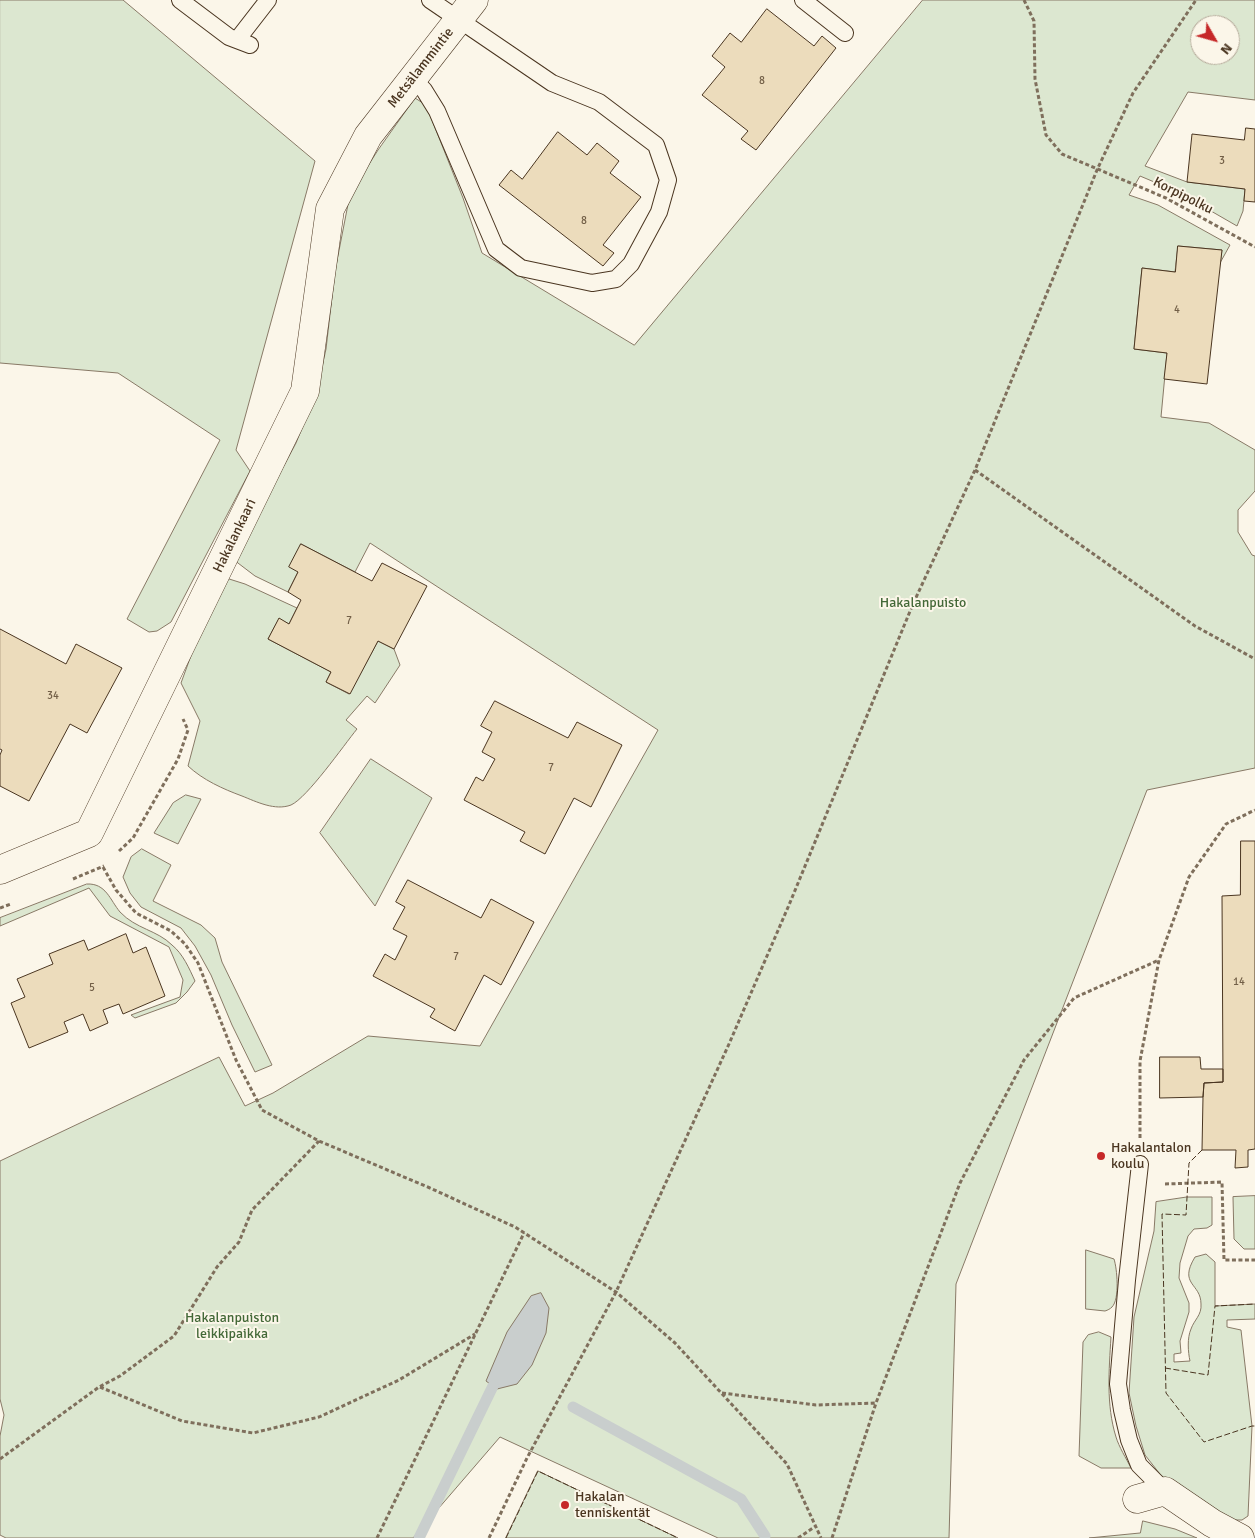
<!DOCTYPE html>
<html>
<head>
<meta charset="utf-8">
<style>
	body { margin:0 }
	#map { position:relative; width:1255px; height:1538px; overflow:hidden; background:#fbf6e9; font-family:Signika,sans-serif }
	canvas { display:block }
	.north { position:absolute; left:1190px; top:15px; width:50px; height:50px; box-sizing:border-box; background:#fbf6e9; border:1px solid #b4a999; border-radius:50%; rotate:128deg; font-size:14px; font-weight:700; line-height:20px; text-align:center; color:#4a3520 }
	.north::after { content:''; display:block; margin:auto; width:18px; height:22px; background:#c62828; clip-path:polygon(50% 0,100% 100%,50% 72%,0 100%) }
</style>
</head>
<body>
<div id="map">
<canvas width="1255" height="1538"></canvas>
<div class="north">N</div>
</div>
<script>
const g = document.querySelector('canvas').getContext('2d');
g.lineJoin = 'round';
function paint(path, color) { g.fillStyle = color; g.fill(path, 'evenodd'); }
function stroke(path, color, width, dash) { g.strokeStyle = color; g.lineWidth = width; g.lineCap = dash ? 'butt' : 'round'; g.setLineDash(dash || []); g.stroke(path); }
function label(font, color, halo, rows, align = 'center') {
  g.font = font + ' Signika,sans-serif'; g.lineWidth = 4; g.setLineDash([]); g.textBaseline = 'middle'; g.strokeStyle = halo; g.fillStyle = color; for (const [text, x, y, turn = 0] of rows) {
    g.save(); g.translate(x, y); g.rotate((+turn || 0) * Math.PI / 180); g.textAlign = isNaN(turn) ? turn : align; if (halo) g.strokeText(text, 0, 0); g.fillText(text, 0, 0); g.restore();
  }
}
const green = new Path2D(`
	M 0,0 L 123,0 L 315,161 L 236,450 L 250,471 L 171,622 L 157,631 L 149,632 L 127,619 L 220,440 L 118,373 L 0,363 Z
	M 923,0 L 1255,0 L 1255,100 L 1188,92 L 1145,166 L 1187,182 L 1245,189 L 1243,211 L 1237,226 L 1178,192 L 1140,176 L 1129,195 L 1158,205 L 1230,245 L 1220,263 L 1222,250 L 1178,246 L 1175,272 L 1142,268 L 1134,349 L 1167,353 L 1161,417 L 1209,423 L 1255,450 L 1255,491 L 1238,510 L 1238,532 L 1252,555 L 1255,556 L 1255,768 L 1147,790 L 956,1284 L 949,1538 L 718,1538 L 500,1437 L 413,1538 L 6,1538 L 0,1535 L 0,1436 L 4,1415 L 0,1399 L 0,1161 L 219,1057 L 245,1106 L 273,1093 L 368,1036 L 480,1046 L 658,730 L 370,543 L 355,572 L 301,544 L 298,572 L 288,592 L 255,576 L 234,560 L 296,443 L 316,394 L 326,349 L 335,271 L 350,194 L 378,150 L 415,98 L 426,105 L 463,198 L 482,253 L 634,345 ZM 1200,25 L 1230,25 L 1230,55 L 1200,55 Z
	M 226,578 L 245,584 L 297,608 L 289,624 L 279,619 L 268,639 L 331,672 L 326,682 L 349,694 L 378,641 L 394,649 L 400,665 L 375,703 L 367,696 L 346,720 L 357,729 C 344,745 307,798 291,805 C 275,811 257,802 242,796 C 223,789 203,780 188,766 L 200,721 L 181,683 L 196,642 Z
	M 371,759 L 432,798 L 375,906 L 320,833 Z
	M 186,795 L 201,799 L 178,844 L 154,833 L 173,803 Z
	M 142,849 L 171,865 L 153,901 L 201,925 L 215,938 L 222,962 L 272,1065 L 255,1072 L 232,1025 L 211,975 L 195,946 L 181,928 L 141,907 L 130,893 L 123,877 L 131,857 Z
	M 87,884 C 106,883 110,900 120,912 C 136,929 157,930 172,945 C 183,954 189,968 195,981 L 187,992 L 176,1003 L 135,1018 L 131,1015 L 180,997 L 183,980 L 169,947 L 110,916 L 89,888 L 0,926 L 0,918 Z
	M 1255,1196 L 1255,1249 L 1244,1249 L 1234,1239 L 1233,1197 Z
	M 1187,1197 L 1212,1197 L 1212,1225 L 1207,1228 L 1194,1229 L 1188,1236 L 1180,1263 L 1179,1278 L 1189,1303 L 1189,1312 L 1180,1341 L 1181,1353 L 1174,1354 L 1174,1362 L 1190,1361 C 1188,1352 1187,1338 1191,1329 C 1194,1320 1202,1315 1201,1304 C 1201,1283 1178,1285 1195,1257 L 1206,1254 L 1215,1262 L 1215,1306 L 1255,1304 L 1255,1319 L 1227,1320 L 1227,1327 L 1241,1330 L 1252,1426 L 1248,1516 L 1242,1520 L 1227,1520 L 1167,1483 L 1145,1455 L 1136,1426 L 1129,1393 L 1134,1317 L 1154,1231 L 1156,1202 Z
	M 1086,1250 L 1114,1259 C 1117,1268 1120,1299 1112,1307 C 1110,1309 1108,1310 1105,1311 L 1086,1309 Z
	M 1099,1332 L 1111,1337 C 1109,1370 1106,1405 1116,1437 C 1119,1447 1126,1458 1131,1468 L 1101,1468 L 1079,1456 L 1083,1342 L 1088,1335 Z
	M 538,1471 L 678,1538 L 506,1538 Z
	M 1143,1521 L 1175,1529 L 1197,1538 L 1089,1538 L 1140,1533 Z`);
paint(green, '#dce7d0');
stroke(green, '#887966', 1);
const water = new Path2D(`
	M 541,1293 L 549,1308 L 546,1333 L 532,1365 L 517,1384 L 497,1389 L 486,1381 L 507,1332 L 531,1296 Z`);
paint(water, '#c9cecd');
stroke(water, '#887966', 1);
stroke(new Path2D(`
	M 573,1407 L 741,1499 L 765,1536
	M 419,1538 L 493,1386`), '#c9cecd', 11);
const building = new Path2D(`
	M 767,9 L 814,46 L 822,36 L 836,48 L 756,150 L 741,139 L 748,131 L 702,95 L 725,67 L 712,56 L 730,33 L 741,42 Z
	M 1246,128 L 1255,129 L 1255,202 L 1244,201 L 1245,189 L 1187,182 L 1192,134 L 1244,140 Z
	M 558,132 L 587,155 L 597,143 L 619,161 L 610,173 L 641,197 L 603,245 L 614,253 L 603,266 L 499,185 L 511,170 L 522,179 Z
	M 1178,246 L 1222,250 L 1207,384 L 1164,379 L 1167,353 L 1134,349 L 1142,268 L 1175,272 Z
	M 301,544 L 372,581 L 382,563 L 427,586 L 394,649 L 378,641 L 350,694 L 326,682 L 331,672 L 268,639 L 279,618 L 289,624 L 301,600 L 288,592 L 298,572 L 289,567 Z
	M 0,629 L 66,664 L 76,644 L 122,668 L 87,733 L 70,724 L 29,801 L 0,786 L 0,755 L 2,750 L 0,749 Z
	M 495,701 L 568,738 L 577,722 L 622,745 L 591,807 L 574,798 L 545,854 L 520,841 L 525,832 L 464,800 L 476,777 L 483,781 L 495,759 L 482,752 L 492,732 L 481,726 Z
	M 1241,841 L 1255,841 L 1255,1149 L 1248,1150 L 1248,1167 L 1235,1168 L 1236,1150 L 1202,1150 L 1203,1097 L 1204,1083 L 1223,1082 L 1222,896 L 1240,895 Z
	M 408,880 L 481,918 L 491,899 L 534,922 L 501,985 L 484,975 L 455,1031 L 430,1017 L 435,1009 L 373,976 L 385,954 L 395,960 L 407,936 L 393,929 L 405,907 L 396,902 Z
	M 126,934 L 133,953 L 146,947 L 165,996 L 123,1014 L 119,1004 L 103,1010 L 108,1023 L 90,1031 L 83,1014 L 64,1022 L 68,1032 L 29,1048 L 11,1003 L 25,997 L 17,979 L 53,964 L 49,954 L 84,940 L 88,950 Z
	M 1160,1057 L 1200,1057 L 1201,1069 L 1223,1069 L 1223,1082 L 1204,1083 L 1203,1097 L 1160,1098 Z`);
paint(building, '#ecdcbc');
stroke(building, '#4a3520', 1);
const service = new Path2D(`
	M 180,0 L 229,37 L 250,45
	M 803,0 L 845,33
	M 237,40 L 268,0
	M 413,79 L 424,90 L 437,111 L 496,249 L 521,268 L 592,283 L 616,279 L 631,264 L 659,212 L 668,180 L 656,145 L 599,102 L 552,83 L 430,0
	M 1140,1164 L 1127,1280 L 1118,1384 L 1122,1410 L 1129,1440 L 1139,1465 L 1165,1491`);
const minor = new Path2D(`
	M 0,870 L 89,833 L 305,391 L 330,209 L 368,136 L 474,0
	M 1137,1499 L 1165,1491 L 1212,1523 L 1240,1538`);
stroke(service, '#4a3520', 18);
stroke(minor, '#4a3520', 29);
stroke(new Path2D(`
	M 1024,0 L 1034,21 L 1035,79 L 1046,135 L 1062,154 L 1166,198 L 1255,247
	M 975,470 L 1195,626 L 1255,659
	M 119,851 L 133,838 L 178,759 L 188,730 L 183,719
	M 103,867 L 116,890 L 136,913 L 171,931 L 185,944 L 198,963 L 236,1060 L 262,1110 L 319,1141 L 430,1188 L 515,1227 L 616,1292 L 675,1343 L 787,1464 L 821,1538
	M 73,879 L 104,866
	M 0,908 L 11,904
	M 1140,1138 L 1140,1061 L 1159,960 L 1189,877 L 1226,824 L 1255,810
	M 1165,1184 L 1222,1182 L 1224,1260 L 1255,1260
	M 100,1387 L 182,1421 L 253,1433 L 319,1417 L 399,1380 L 475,1334
	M 722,1393 L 816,1405 L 876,1403
	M 0,1459 L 99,1387 L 120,1376 L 174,1336 L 217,1267 L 239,1242 L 252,1210 L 319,1141
	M 377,1538 L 524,1233
	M 489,1538 L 527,1458 L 616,1292 L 729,1044 L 789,905 L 913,604 L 975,470 L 1097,170 L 1133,93 L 1196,0
	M 798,1538 L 816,1526
	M 832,1538 L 876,1403 L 960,1183 L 1024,1060 L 1074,998 L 1159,960`), '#7f6f5c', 3, [4, 2.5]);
stroke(service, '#fbf6e9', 16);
stroke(minor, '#fbf6e9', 28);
stroke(new Path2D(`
	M 1202,1150 L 1189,1163 L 1186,1215 L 1162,1214 L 1166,1393 L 1204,1442 L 1252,1426 L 1255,1426
	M 1165,1368 L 1208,1375 L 1215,1306 L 1255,1304
	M 506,1538 L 538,1471 L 678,1538`), '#4a3520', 1, [6, 2.5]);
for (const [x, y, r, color] of [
	[1101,1156,5,"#c62828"],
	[565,1505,5,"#c62828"]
]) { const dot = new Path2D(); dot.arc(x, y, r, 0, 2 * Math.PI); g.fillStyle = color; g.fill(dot); stroke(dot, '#fbf6e9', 2); }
label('11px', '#725f47', null, [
	["8",762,81],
	["3",1222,161],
	["8",584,221],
	["4",1177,310],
	["7",349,621],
	["34",53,696],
	["7",551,768],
	["7",456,957],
	["14",1239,982],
	["5",92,988]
]);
label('14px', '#4a3520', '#fbf6e9', [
	["Metsälammintie",421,68,-52],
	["Korpipolku",1183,196,27],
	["Hakalankaari",235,536,-64]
]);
label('14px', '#436837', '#fbf6e9', [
	["Hakalanpuisto",923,603],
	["Hakalanpuiston",232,1318],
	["leikkipaikka",232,1334]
]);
label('14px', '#4a3520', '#fbf6e9', [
	["Hakalantalon",1111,1148],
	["koulu",1111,1164],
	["Hakalan",575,1497],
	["tenniskentät",575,1513]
], 'left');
</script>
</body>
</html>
